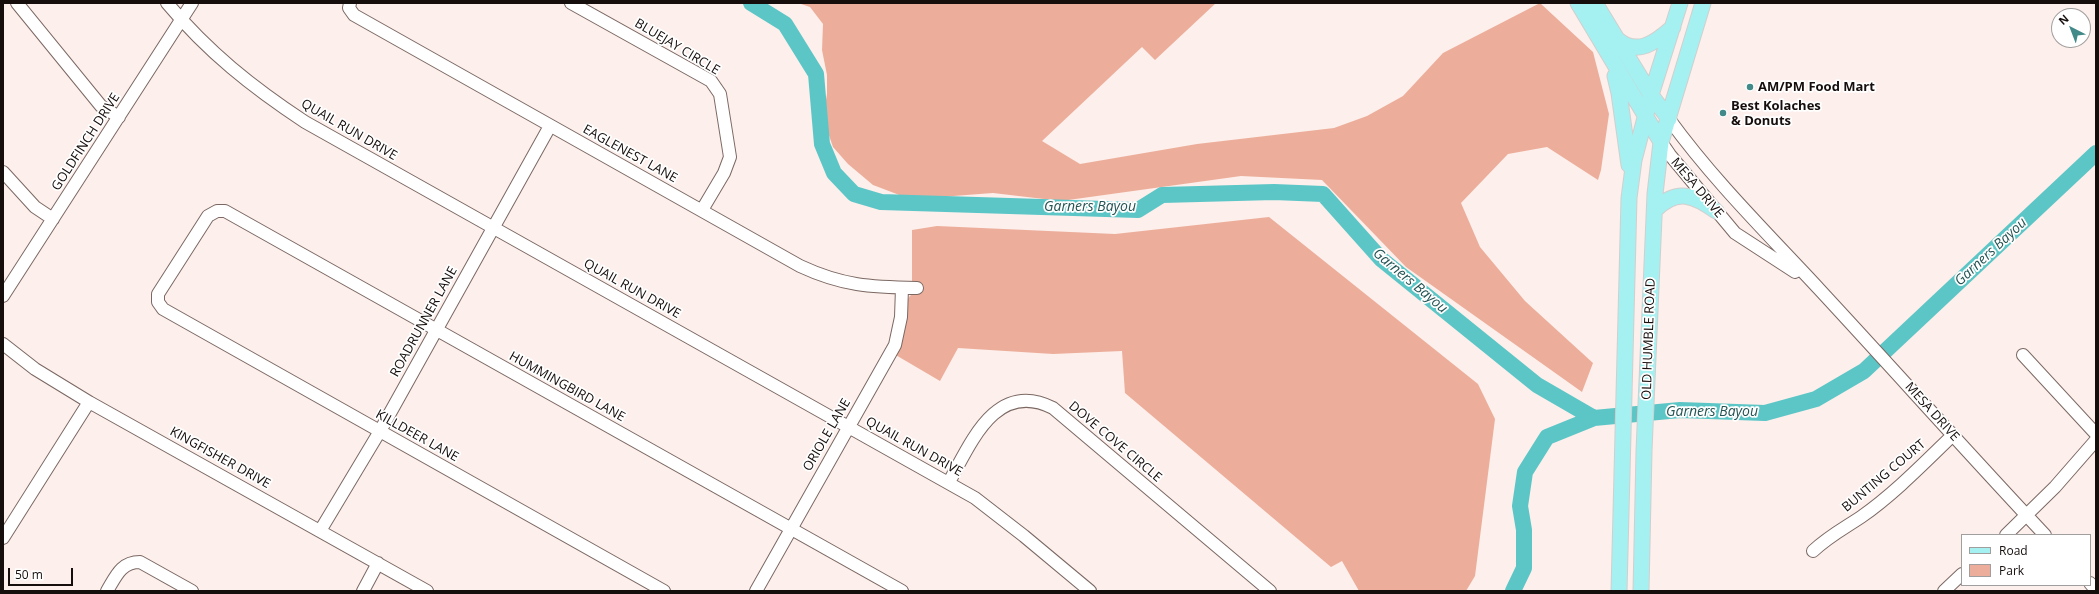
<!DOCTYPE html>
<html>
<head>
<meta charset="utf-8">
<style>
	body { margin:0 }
	#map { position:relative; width:2099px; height:594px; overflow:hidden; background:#fdefeb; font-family:"Open Sans",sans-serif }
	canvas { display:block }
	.frame { position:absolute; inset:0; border:4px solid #150e0c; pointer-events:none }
	.legend { position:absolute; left:1961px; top:534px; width:130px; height:52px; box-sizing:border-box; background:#fff; border:1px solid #a19f9e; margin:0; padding:5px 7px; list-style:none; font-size:12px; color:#150e0c }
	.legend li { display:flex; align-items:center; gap:8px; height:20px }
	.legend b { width:20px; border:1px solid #a19f9e }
	.north { position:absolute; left:2051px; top:8px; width:40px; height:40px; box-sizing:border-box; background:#fff; border:1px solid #a19f9e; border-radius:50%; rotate:318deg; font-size:11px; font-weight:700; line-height:16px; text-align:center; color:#150e0c }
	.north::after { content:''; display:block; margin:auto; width:14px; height:18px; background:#428a8a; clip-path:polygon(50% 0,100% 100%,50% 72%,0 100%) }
	.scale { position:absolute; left:8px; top:568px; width:65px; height:18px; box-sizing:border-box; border:2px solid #150e0c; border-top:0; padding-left:5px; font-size:12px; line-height:14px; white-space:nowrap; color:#150e0c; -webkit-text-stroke:3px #fff; paint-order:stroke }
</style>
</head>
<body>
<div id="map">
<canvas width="2099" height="594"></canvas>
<div class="frame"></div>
<ul class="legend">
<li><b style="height:5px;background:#a5f1f2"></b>Road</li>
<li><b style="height:11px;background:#ecae9b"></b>Park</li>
</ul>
<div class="north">N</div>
<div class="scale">50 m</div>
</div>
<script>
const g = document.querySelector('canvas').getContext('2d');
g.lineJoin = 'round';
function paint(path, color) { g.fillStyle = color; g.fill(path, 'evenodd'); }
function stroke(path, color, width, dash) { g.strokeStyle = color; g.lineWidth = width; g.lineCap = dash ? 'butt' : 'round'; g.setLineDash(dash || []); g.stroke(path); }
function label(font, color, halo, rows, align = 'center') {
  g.font = font + ' "Open Sans",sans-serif'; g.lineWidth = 3.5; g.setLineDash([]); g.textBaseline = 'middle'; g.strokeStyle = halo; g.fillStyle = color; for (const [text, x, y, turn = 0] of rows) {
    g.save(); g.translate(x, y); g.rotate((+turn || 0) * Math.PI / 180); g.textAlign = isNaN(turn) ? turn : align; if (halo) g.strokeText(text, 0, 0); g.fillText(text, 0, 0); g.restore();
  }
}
paint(new Path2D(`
	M 798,3 L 1216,3 L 1155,60 L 1142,47 L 1042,141 L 1080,164 L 1197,144 L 1334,128 L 1367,116 L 1403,96 L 1443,53 L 1540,3 L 1593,52 L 1609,114 L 1601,170 L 1598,180 L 1547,147 L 1508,154 L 1461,203 L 1480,247 L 1525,301 L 1593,363 L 1582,392 L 1406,267 L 1322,180 L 1241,176 L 1061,201 L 993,193 L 927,198 L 902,196 L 873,185 L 848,164 L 833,147 L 823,118 L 827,94 L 827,75 L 822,50 L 823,24 L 810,7 Z
	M 1269,217 L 1478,384 L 1495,419 L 1475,576 L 1466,591 L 1359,591 L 1342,561 L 1331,567 L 1125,393 L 1122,351 L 1053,354 L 958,348 L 940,381 L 894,354 C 899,344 905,333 906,321 C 906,313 904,300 912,294 L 912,230 L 937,226 L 1115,234 Z`), '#ecae9b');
stroke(new Path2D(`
	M 751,3 L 785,24 L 816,74 L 822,144 L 834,173 L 854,194 L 881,202 L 1138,210 L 1162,195 L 1274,192 L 1323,194 L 1381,259 L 1537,385 L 1594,418 L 1680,410 L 1765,413 L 1816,399 L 1864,371 L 2096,153
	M 1513,591 L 1524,568 L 1524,530 L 1520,506 L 1525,472 L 1547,437 L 1594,418`), '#5cc6c7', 16);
const minor = new Path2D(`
	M 17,3 L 101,106 L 119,117
	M 167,3 C 208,52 252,87 305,122 L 975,498 L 1024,536 L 1090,591
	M 350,3 L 349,8 L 354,15 L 800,266 C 843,286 870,287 917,288
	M 571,3 L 711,81 L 720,94 L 730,157 L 724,173 L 702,210
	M 1669,119 C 1714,181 1768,234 1819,289 C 1895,371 1969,454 2045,535
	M 1661,142 L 1670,155 L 1735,233 L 1795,272
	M 3,172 L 35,207 L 53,219
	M 3,296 L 192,3
	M 3,344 L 35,369 L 89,402 L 427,591
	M 2023,355 L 2096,434
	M 949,482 C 971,443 996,379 1053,408 L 1270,591
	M 320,531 L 380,431 L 550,126
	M 2006,535 L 2055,487 L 2096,440
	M 3,538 L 89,402
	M 1813,551 C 1829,536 1843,529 1861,517 C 1894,494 1924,463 1953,435
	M 2090,583 L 2096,590
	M 107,591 C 116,576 121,562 140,562 L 192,591
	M 363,591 L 378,563
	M 664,591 L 163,309 L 158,302 L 158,294 L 208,216 L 217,211 L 225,211 L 902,591
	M 756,591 L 895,345 L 901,317 L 902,288
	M 1944,591 L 1962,574`);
const major = new Path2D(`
	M 1578,3 L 1661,142
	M 1595,3 L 1651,95 L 1669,119
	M 1617,39 C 1637,57 1656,42 1673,27
	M 1615,76 L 1619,93 L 1629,165
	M 1655,210 C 1677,188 1694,195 1716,211
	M 1619,591 L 1629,198 L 1634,160 L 1651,95 L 1680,3
	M 1641,591 L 1644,451 L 1655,194 L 1661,142 L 1703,3`);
stroke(minor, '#7b6863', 14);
stroke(major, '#d0cfce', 17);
stroke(minor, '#fff', 12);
stroke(major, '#a5f1f2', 15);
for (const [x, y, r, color] of [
	[1750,87,4,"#428a8a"],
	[1723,113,4,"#428a8a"]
]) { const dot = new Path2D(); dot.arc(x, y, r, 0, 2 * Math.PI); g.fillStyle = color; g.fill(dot); stroke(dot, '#fff', 1.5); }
label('13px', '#150e0c', '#fff', [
	["BLUEJAY CIRCLE",677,47,31],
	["QUAIL RUN DRIVE",349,130,30],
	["GOLDFINCH DRIVE",86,142,-57],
	["EAGLENEST LANE",630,154,29],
	["MESA DRIVE",1697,188,50],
	["QUAIL RUN DRIVE",632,289,29],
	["ROADRUNNER LANE",424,322,-61],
	["OLD HUMBLE ROAD",1649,339,-88],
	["HUMMINGBIRD LANE",567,387,29],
	["MESA DRIVE",1932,412,48],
	["ORIOLE LANE",827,435,-60],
	["KILLDEER LANE",417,436,29],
	["DOVE COVE CIRCLE",1115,442,40],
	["QUAIL RUN DRIVE",914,447,29],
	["KINGFISHER DRIVE",220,458,29],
	["BUNTING COURT",1884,476,-40]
]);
label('bold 13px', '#150e0c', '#fff', [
	["AM/PM Food Mart",1758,87],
	["Best Kolaches",1731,106],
	["& Donuts",1731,121]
], 'left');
label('italic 14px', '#245353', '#fff', [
	["Garners Bayou",1090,207],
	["Garners Bayou",1991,252,-43],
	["Garners Bayou",1410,281,40],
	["Garners Bayou",1712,412]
]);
</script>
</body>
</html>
